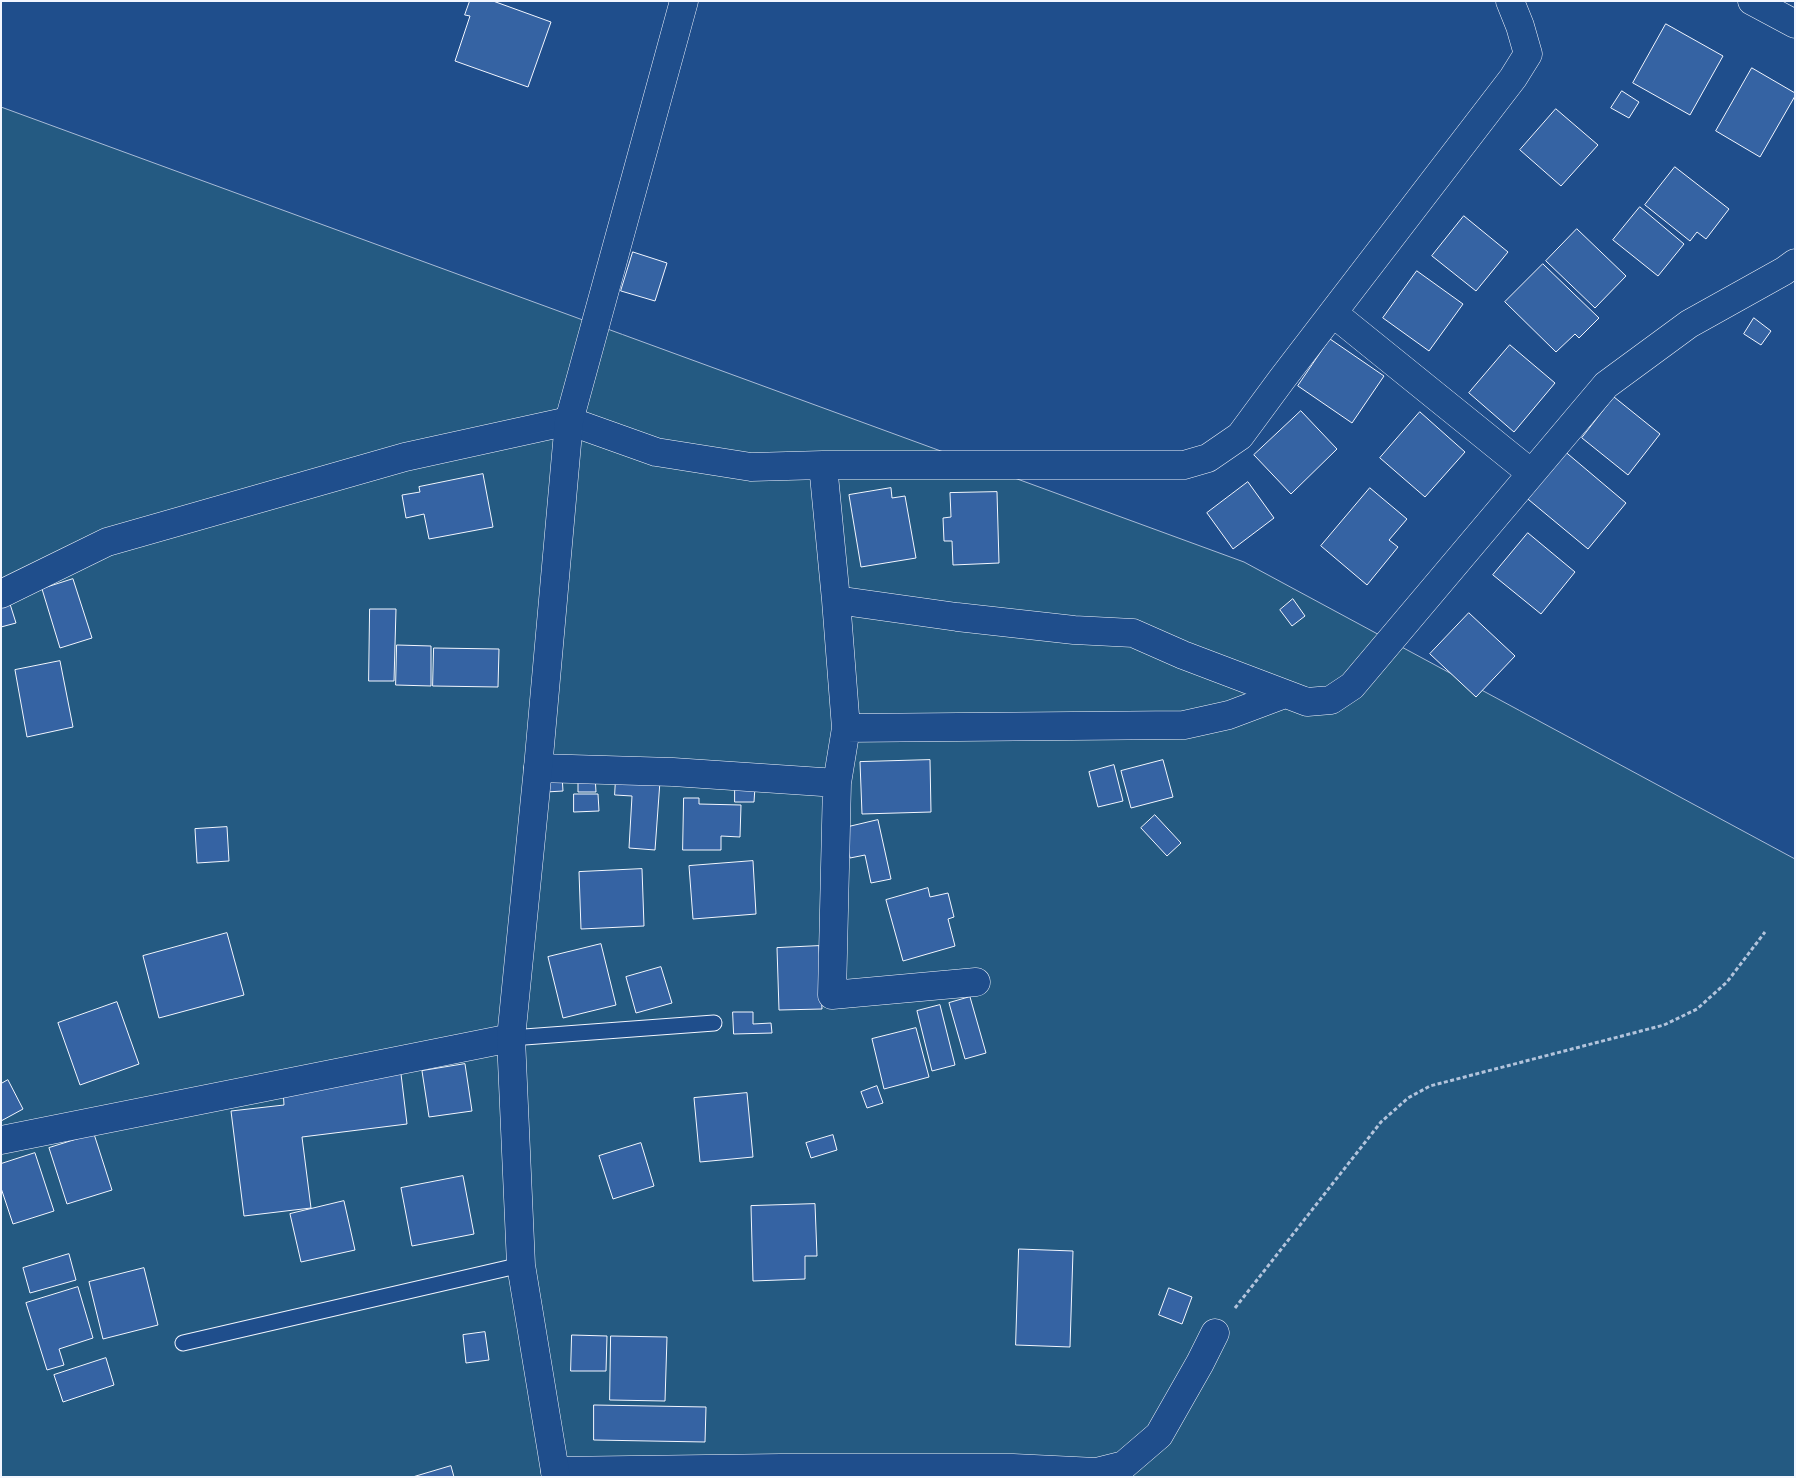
<!DOCTYPE html>
<html>
<head>
<meta charset="utf-8">
<style>
	body { margin:0 }
	#map { position:relative; width:1796px; height:1478px; overflow:hidden; background:#1f4e8c; font-family:"DM Sans",sans-serif }
	canvas { display:block }
	.frame { position:absolute; inset:0; border:2px solid #f2f6ff; pointer-events:none }
</style>
</head>
<body>
<div id="map">
<canvas width="1796" height="1478"></canvas>
<div class="frame"></div>
</div>
<script>
const g = document.querySelector('canvas').getContext('2d');
g.lineJoin = 'round';
function paint(path, color) { g.fillStyle = color; g.fill(path, 'evenodd'); }
function stroke(path, color, width, dash) { g.strokeStyle = color; g.lineWidth = width; g.lineCap = dash ? 'butt' : 'round'; g.setLineDash(dash || []); g.stroke(path); }
const green = new Path2D(`
	M 1,107 L 1244,562 L 1795,859 L 1795,1477 L 1,1477 Z`);
paint(green, '#245a82');
stroke(green, '#a8bbd7', 1);
const building = new Path2D(`
	M 470,1 L 493,1 L 551,22 L 528,87 L 455,61 L 470,16 L 465,15 Z
	M 1666,24 L 1723,56 L 1690,115 L 1633,83 Z
	M 1752,68 L 1795,93 L 1795,96 L 1760,157 L 1716,131 Z
	M 1622,91 L 1639,102 L 1629,118 L 1611,108 Z
	M 1556,109 L 1598,145 L 1561,186 L 1520,150 Z
	M 1675,167 L 1729,209 L 1706,239 L 1697,232 L 1690,241 L 1645,205 Z
	M 1640,207 L 1684,244 L 1658,276 L 1613,240 Z
	M 1464,216 L 1508,252 L 1476,291 L 1432,256 Z
	M 1577,229 L 1626,276 L 1595,308 L 1546,261 Z
	M 633,252 L 667,263 L 655,301 L 621,291 Z
	M 1543,264 L 1599,318 L 1579,338 L 1575,334 L 1556,352 L 1505,302 Z
	M 1417,271 L 1463,304 L 1429,351 L 1383,318 Z
	M 1754,318 L 1771,331 L 1761,345 L 1744,334 Z
	M 1330,339 L 1384,376 L 1352,423 L 1298,386 Z
	M 1510,345 L 1555,383 L 1514,432 L 1469,393 Z
	M 1614,397 L 1660,434 L 1628,475 L 1582,438 Z
	M 1301,411 L 1337,449 L 1291,494 L 1254,455 Z
	M 1420,412 L 1465,452 L 1425,497 L 1380,458 Z
	M 1562,449 L 1626,503 L 1588,549 L 1523,495 Z
	M 483,474 L 493,527 L 429,539 L 424,514 L 406,518 L 402,495 L 420,492 L 419,487 Z
	M 1248,482 L 1274,518 L 1233,549 L 1207,513 Z
	M 891,488 L 892,498 L 905,496 L 916,558 L 861,567 L 849,495 Z
	M 1370,488 L 1407,519 L 1389,540 L 1398,547 L 1367,585 L 1321,546 Z
	M 997,492 L 999,563 L 953,565 L 952,541 L 944,541 L 943,518 L 951,517 L 950,493 Z
	M 1528,533 L 1575,572 L 1541,614 L 1493,575 Z
	M 73,579 L 92,638 L 60,648 L 42,589 Z
	M 1293,599 L 1305,616 L 1292,626 L 1280,610 Z
	M 10,604 L 16,623 L 1,627 L 1,607 Z
	M 370,609 L 396,609 L 394,681 L 369,681 Z
	M 1469,613 L 1515,656 L 1476,697 L 1430,654 Z
	M 397,645 L 431,646 L 431,686 L 396,685 Z
	M 434,648 L 499,649 L 498,687 L 433,686 Z
	M 60,661 L 73,727 L 27,737 L 15,670 Z
	M 930,760 L 931,812 L 862,814 L 860,762 Z
	M 1163,760 L 1173,797 L 1131,808 L 1121,771 Z
	M 1114,765 L 1123,801 L 1098,807 L 1089,772 Z
	M 545,776 L 562,776 L 563,791 L 546,792 Z
	M 595,776 L 596,792 L 578,792 L 578,777 Z
	M 616,778 L 660,781 L 655,850 L 629,848 L 632,796 L 615,795 Z
	M 735,787 L 755,787 L 754,802 L 735,802 Z
	M 574,794 L 598,794 L 599,811 L 574,812 Z
	M 684,798 L 699,798 L 699,804 L 741,805 L 740,837 L 721,836 L 721,850 L 683,850 Z
	M 1155,815 L 1181,843 L 1167,856 L 1141,828 Z
	M 878,820 L 891,879 L 871,883 L 865,855 L 850,858 L 844,828 Z
	M 227,827 L 229,861 L 197,863 L 195,829 Z
	M 753,861 L 756,914 L 693,919 L 689,866 Z
	M 642,869 L 644,926 L 581,929 L 579,872 Z
	M 928,888 L 930,897 L 948,893 L 954,917 L 948,919 L 955,946 L 903,961 L 886,900 Z
	M 227,933 L 244,995 L 159,1018 L 143,956 Z
	M 601,944 L 616,1005 L 563,1018 L 548,957 Z
	M 819,946 L 822,1009 L 779,1010 L 777,948 Z
	M 661,967 L 672,1003 L 636,1013 L 626,977 Z
	M 970,997 L 986,1053 L 965,1059 L 949,1003 Z
	M 117,1002 L 139,1064 L 80,1085 L 58,1023 Z
	M 940,1005 L 955,1065 L 932,1071 L 917,1011 Z
	M 733,1012 L 753,1012 L 753,1024 L 771,1023 L 772,1033 L 734,1034 Z
	M 916,1028 L 929,1077 L 884,1089 L 872,1039 Z
	M 465,1064 L 472,1111 L 429,1117 L 422,1071 Z
	M 401,1074 L 407,1124 L 302,1137 L 311,1208 L 244,1216 L 231,1111 L 284,1105 L 283,1089 Z
	M 8,1080 L 23,1109 L 1,1121 L 1,1084 Z
	M 877,1086 L 883,1103 L 867,1108 L 861,1092 Z
	M 747,1093 L 753,1157 L 700,1162 L 694,1098 Z
	M 94,1134 L 112,1190 L 67,1204 L 49,1148 Z
	M 833,1135 L 837,1150 L 811,1158 L 806,1143 Z
	M 641,1143 L 654,1186 L 613,1199 L 599,1156 Z
	M 35,1153 L 54,1211 L 13,1224 L 1,1188 L 1,1164 Z
	M 463,1176 L 474,1234 L 412,1246 L 401,1188 Z
	M 344,1201 L 355,1250 L 301,1262 L 290,1214 Z
	M 815,1204 L 817,1256 L 805,1256 L 805,1279 L 753,1281 L 751,1206 Z
	M 1019,1249 L 1073,1251 L 1070,1347 L 1016,1345 Z
	M 69,1254 L 76,1280 L 30,1293 L 23,1268 Z
	M 144,1268 L 158,1325 L 103,1339 L 89,1282 Z
	M 78,1287 L 93,1338 L 59,1349 L 64,1365 L 47,1370 L 26,1303 Z
	M 1169,1288 L 1192,1297 L 1182,1324 L 1159,1315 Z
	M 485,1332 L 489,1360 L 466,1363 L 463,1335 Z
	M 572,1335 L 607,1336 L 606,1371 L 571,1371 Z
	M 611,1336 L 667,1337 L 665,1401 L 610,1400 Z
	M 106,1358 L 114,1385 L 63,1402 L 54,1375 Z
	M 594,1405 L 706,1407 L 705,1442 L 594,1440 Z
	M 451,1466 L 454,1477 L 413,1477 Z`);
paint(building, '#3563a3');
stroke(building, '#f2f6ff', 1);
const service = new Path2D(`
	M 511,1038 L 714,1023
	M 183,1343 L 521,1265`);
const minor = new Path2D(`
	M 1752,1 L 1795,24
	M 1333,313 L 1531,473
	M 823,465 L 1184,465 L 1208,458 L 1240,436 L 1282,379 L 1513,78 L 1528,54 L 1520,26 L 1510,1
	M 1,594 L 107,542 L 405,457 L 569,421 L 656,452 L 751,467 L 823,465 L 836,600 L 846,728 L 837,783 L 832,995 L 976,982
	M 836,600 L 957,617 L 1074,630 L 1133,633 L 1183,655 L 1307,702 L 1331,700 L 1352,686 L 1606,385 L 1689,324 L 1784,271 L 1795,263
	M 846,728 L 1184,725 L 1229,715 L 1285,694
	M 538,768 L 673,772 L 837,783
	M 1,1140 L 511,1038
	M 555,1471 L 781,1468 L 1013,1468 L 1096,1472 L 1124,1465 L 1159,1435 L 1200,1363 L 1215,1333`);
const tertiary = new Path2D(`
	M 556,1477 L 521,1265 L 511,1038 L 538,768 L 569,421 L 684,1`);
stroke(service, '#f2f6ff', 17);
stroke(minor, '#f2f6ff', 29);
stroke(tertiary, '#f2f6ff', 29);
stroke(new Path2D(`
	M 1235,1308 L 1381,1122 L 1408,1098 L 1430,1086 L 1664,1025 L 1697,1009 L 1727,982 L 1765,932`), '#b3c4dc', 3, [4, 2.5]);
stroke(service, '#1f4e8c', 15);
stroke(minor, '#1f4e8c', 28);
stroke(tertiary, '#1f4e8c', 28);
</script>
</body>
</html>
